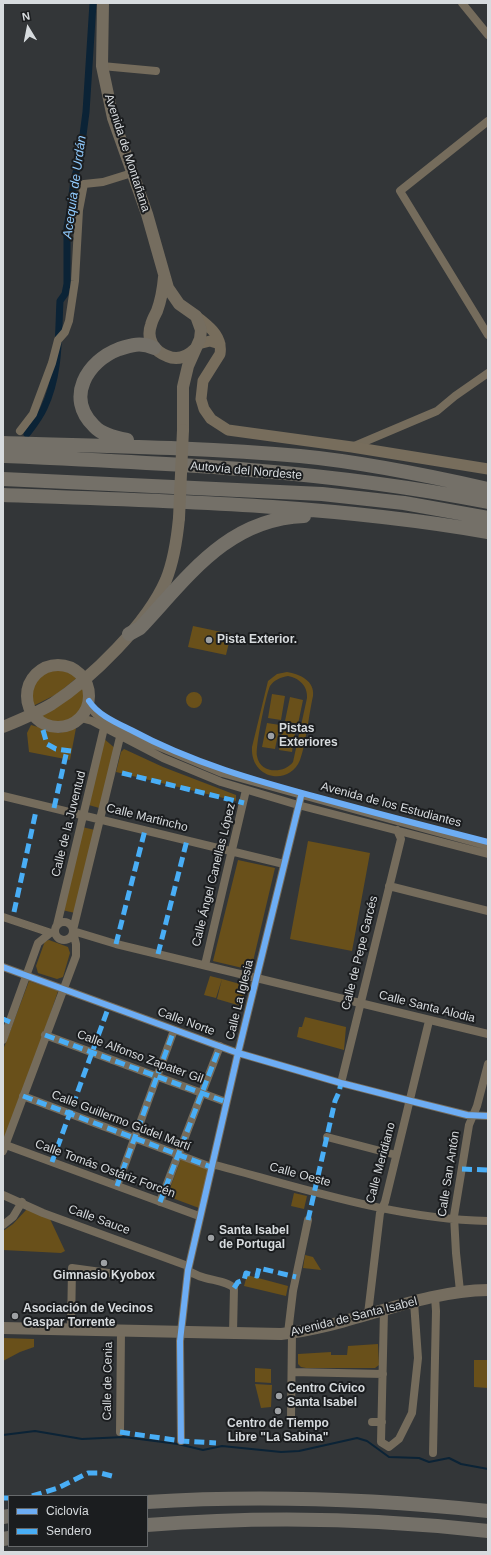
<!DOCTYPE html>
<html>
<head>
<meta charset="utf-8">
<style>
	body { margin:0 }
	#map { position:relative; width:491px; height:1555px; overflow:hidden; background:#333638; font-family:Helvetica,sans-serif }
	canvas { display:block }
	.frame { position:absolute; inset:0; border:4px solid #d7dbde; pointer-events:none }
	.legend { position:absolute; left:8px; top:1495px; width:140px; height:52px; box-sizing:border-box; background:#1b1d1f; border:1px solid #66696b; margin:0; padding:5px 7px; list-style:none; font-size:12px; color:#d7dbde }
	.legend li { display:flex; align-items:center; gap:8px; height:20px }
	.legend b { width:20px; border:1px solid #66696b }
	.north { position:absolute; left:8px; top:8px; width:40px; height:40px; -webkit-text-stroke:3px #1b1d1f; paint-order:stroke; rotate:350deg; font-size:11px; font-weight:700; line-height:16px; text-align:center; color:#d7dbde }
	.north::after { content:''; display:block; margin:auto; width:14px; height:18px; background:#d7dbde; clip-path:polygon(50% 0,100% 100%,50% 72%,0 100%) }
</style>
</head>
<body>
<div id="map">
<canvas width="491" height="1555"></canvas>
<div class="frame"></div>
<ul class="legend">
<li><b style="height:5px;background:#6dadf4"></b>Ciclovía</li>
<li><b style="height:5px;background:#49aef6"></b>Sendero</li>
</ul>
<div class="north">N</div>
</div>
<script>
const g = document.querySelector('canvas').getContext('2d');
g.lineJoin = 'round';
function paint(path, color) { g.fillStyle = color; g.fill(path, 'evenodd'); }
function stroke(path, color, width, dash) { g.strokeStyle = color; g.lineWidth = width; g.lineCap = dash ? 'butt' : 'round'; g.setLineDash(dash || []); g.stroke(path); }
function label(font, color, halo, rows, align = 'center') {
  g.font = font + ' Helvetica,sans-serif'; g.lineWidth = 4; g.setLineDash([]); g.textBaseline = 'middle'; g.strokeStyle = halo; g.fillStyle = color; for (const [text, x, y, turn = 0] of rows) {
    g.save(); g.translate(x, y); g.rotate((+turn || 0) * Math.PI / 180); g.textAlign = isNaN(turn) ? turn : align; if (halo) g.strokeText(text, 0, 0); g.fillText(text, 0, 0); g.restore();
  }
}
paint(new Path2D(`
	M 193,626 L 231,634 L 226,655 L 188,647 Z
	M 59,668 L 68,670 L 78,677 L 57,694 L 31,707 C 25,687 37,669 59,668 Z
	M 287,672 C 300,674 315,681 313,696 C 309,714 306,744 300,760 C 289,787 250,779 252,747 L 268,681 L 277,674 ZM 288,676 C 299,678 308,686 307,698 L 293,762 C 284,774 260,774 257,756 C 255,748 266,694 270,686 C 274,680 281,677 288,676 Z
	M 84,687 C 92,717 64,733 39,718 Z
	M186 700a8 8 0 1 1 16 0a8 8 0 1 1-16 0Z
	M 272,694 L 285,696 L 281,720 L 268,718 Z
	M 290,697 L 303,700 L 298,724 L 285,721 Z
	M 267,723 L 280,725 L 275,749 L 262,747 Z
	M 31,725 L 59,733 L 76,728 L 70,760 L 29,752 L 27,733 Z
	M 283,726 L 296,728 L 292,752 L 279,750 Z
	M 102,737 L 117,750 L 103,809 L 85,804 Z
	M 124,749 L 163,767 L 236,795 L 236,801 L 116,772 L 121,752 Z
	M 82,827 L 95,830 L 75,913 L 62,910 Z
	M 308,841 L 370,853 L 352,951 L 290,939 Z
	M 238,860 L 275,868 L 251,970 L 213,961 Z
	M 49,940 L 68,947 L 70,953 L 63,977 L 57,979 L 38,973 L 36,966 L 45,941 Z
	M 210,976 L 222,979 L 216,998 L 204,995 Z
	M 222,979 L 247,986 L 241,1006 L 217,999 Z
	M 29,981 L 58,991 L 23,1096 L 3,1141 L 3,1050 Z
	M 305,1017 L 346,1027 L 344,1050 L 297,1037 L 299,1027 L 302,1027 Z
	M 181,1159 L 208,1169 L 199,1208 L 167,1196 Z
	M 294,1193 L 307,1196 L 304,1209 L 291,1206 Z
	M 27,1209 L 50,1219 L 65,1251 L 61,1253 L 3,1250 L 3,1231 L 13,1224 Z
	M 305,1255 L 313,1257 L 321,1270 L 303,1268 Z
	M 247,1275 L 288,1286 L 286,1296 L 244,1286 Z
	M 3,1338 L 34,1339 L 34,1347 L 20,1352 L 3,1361 Z
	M 378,1344 L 379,1365 L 375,1368 L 306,1368 L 301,1367 L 298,1364 L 298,1354 L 331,1352 L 331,1355 L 347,1355 L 348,1346 Z
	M 474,1360 L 488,1360 L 488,1388 L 474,1387 Z
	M 255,1368 L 271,1369 L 271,1383 L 255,1382 Z
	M 255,1384 L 272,1385 L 271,1407 L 261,1408 Z`), '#69501a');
stroke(new Path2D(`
	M 3,1435 L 35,1431 L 82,1439 L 124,1437 L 178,1444 L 203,1450 L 222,1446 L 281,1452 L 299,1451 L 357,1438 L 367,1441 L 389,1457 L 419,1458 L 429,1462 L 449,1458 L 461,1464 L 488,1469`), '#0b2336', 2);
stroke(new Path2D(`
	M 27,434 C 33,426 40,417 44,408 C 60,374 58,338 60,301 L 65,294 L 67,284 L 67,227 L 70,212 L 74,180 L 80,158 L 86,112 L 93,3`), '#0b2336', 7);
stroke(new Path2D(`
	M 462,3 L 488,35
	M 102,66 L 156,71
	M 488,121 L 400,191 L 488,335
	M 20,431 L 33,414 L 52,363 L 58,340 L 65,332 L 69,321 L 75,281 L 79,210 L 84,184 L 103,182 L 132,173
	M 352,447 L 437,411 L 455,396 L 488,373
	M 88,705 L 96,714 L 141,739 L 222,773 L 488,846
	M 81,718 L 92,721 L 163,758 L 221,782 L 298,805 L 488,854
	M 3,796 L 284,864
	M 389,886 L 488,911
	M 3,917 L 51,933
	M55 931a9 9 0 1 1 18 0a9 9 0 1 1-18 0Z
	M 57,925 L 104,728
	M 73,930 L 120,737
	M 73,931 L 116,944 L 488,1034
	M 205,965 L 246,790
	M 3,967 L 238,1053 L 341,1083 L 411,1101 L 467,1115 L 488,1116
	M 45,1035 L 226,1102
	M 3,1040 L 38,943 L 49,934
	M 341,1083 L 401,839 L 397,830
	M 23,1096 L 211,1167
	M 327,1137 L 396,1155
	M 3,1144 L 199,1216
	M 3,1151 L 76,956 L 76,944 L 73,932
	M 212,1164 C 302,1188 394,1219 488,1221
	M 117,1186 L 174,1030
	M 3,1195 L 43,1213 L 188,1266
	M 160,1202 L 220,1046
	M 3,1225 L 13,1217 L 22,1202
	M 188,1270 C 201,1281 225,1279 234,1288 L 233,1333
	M 460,1291 L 456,1253 L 454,1216 L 469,1125 L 477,1106 L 488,1064
	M 384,1310 L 381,1442 L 389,1447 L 399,1439 L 412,1413 L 418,1358 L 414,1302
	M 368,1314 L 380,1213 L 385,1202 L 429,1021
	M 71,1329 L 72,1268 L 130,1276
	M 288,1333 L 293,1291 L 308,1220
	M 292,1372 L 383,1374
	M 291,1417 L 292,1333
	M 372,1422 L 382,1422
	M 120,1432 L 121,1331
	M 181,1441 L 180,1341 L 188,1270 L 238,1053 L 301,796
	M 433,1453 L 436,1311 L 435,1297`), '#756c5c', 8);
stroke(new Path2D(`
	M 196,316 C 208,326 223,335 220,354 L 203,381 L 201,399 L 204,409 L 211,419 L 228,430 L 352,447 L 488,469
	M 198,344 L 210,341 L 220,344`), '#776d5c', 11);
stroke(new Path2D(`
	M 103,3 L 102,66 L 113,118 L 147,214 L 168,288 L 179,304 L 196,316 L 201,330 L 200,339 L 188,366 L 183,387 L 183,430
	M 164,277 C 163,289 161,300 157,311 C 155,315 152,320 151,325 C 146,339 154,351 167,356 C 178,361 188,356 195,349
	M27 696a31 31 0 1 1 62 0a31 31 0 1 1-62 0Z
	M 3,727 C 20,720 37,713 52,704 C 92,678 147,624 166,580 C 174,560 177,539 179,518
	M 3,1328 L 281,1334 C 351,1327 417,1291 488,1290`), '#756d5f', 12);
stroke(new Path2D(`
	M 127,440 C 116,438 102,435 94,426 C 65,398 87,361 119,349 C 131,345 141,342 154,348
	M 3,443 C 102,446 201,447 300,456 C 363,462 426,475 488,489
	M 3,456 C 165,463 329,470 488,502
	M 3,479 L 322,494 L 404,503 L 488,518
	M 3,495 C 165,501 328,504 488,532
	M 129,634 L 140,628 C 188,577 227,519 304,516
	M 147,1502 C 261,1495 374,1499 488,1511
	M 3,1517 L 9,1516
	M 147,1525 C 260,1516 375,1518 488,1531
	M 3,1539 L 9,1538`), '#747068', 14);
stroke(new Path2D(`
	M 179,518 L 183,430`), '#756d5f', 12);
stroke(new Path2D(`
	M 43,730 L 47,744 L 56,749 L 71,751
	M 122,773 L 244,803
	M 54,808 L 67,750
	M 14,912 L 36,811
	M 116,944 L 145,830
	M 158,954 L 187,840
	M 3,1019 L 10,1022
	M 45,1035 L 226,1102
	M 23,1096 L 211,1167
	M 52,1162 L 109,1006
	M 462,1169 L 488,1170
	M 117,1186 L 174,1030
	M 160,1202 L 220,1046
	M 308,1220 L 335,1101 L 339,1092 L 341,1083
	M 234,1288 L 238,1282 L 244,1280 L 246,1273 L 257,1276 L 259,1268 L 296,1277
	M 120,1432 L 181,1441 L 216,1443
	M 32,1496 L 58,1488 L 88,1473 L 100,1473 L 116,1477
	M 3,1498 L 9,1498`), '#49aef6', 5, [10, 5]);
stroke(new Path2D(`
	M 89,701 C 98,715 117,723 131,730 C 192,763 257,781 324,799 C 379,814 433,828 488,842
	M 3,967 L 238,1053 L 341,1083 L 411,1101 L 467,1115 L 488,1116
	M 181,1441 L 180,1341 L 188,1270 L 238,1053 L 301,796`), '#6dadf4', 6);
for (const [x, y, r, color] of [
	[209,640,4,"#9ea1a4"],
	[271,736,4,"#9ea1a4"],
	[211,1238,4,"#9ea1a4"],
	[104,1263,4,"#9ea1a4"],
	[15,1316,4,"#9ea1a4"],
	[279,1396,4,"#9ea1a4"],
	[278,1411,4,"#9ea1a4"]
]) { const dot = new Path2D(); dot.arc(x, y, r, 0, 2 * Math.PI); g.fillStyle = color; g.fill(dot); stroke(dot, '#1b1d1f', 1.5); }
label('12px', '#d7dbde', '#1b1d1f', [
	["Avenida de Montañana",127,153,72],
	["Autovía del Nordeste",246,471,5],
	["Avenida de los Estudiantes",391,805,15],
	["Calle Martincho",147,818,14],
	["Calle de la Juventud",69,824,-76],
	["Calle Ángel Canellas López",214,875,-76],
	["Calle de Pepe Garcés",360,953,-76],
	["Calle La Iglesia",240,1000,-76],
	["Calle Santa Alodia",427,1007,14],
	["Calle Norte",186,1022,20],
	["Calle Alfonso Zapater Gil",140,1057,20],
	["Calle Guillermo Gúdel Martí",121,1121,21],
	["Calle Meridiano",381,1163,-75],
	["Calle Tomás Ostáriz Forcén",105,1169,20],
	["Calle San Antón",449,1174,-81],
	["Calle Oeste",300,1175,15],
	["Calle Sauce",99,1220,20],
	["Avenida de Santa Isabel",354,1317,-14],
	["Calle de Cenia",108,1381,-89]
]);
label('bold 12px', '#d7dbde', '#1b1d1f', [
	["Pista Exterior.",217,640],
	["Pistas",279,729],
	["Exteriores",279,743],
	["Santa Isabel",219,1231],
	["de Portugal",219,1245],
	["Gimnasio Kyobox",104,1276,"center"],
	["Asociación de Vecinos",23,1309],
	["Gaspar Torrente",23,1323],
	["Centro Cívico",287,1389],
	["Santa Isabel",287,1403],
	["Centro de Tiempo",278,1424,"center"],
	["Libre \"La Sabina\"",278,1438,"center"]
], 'left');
label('italic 13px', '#8fc9fc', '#1b1d1f', [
	["Acequia de Urdán",75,187,-82]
]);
</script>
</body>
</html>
